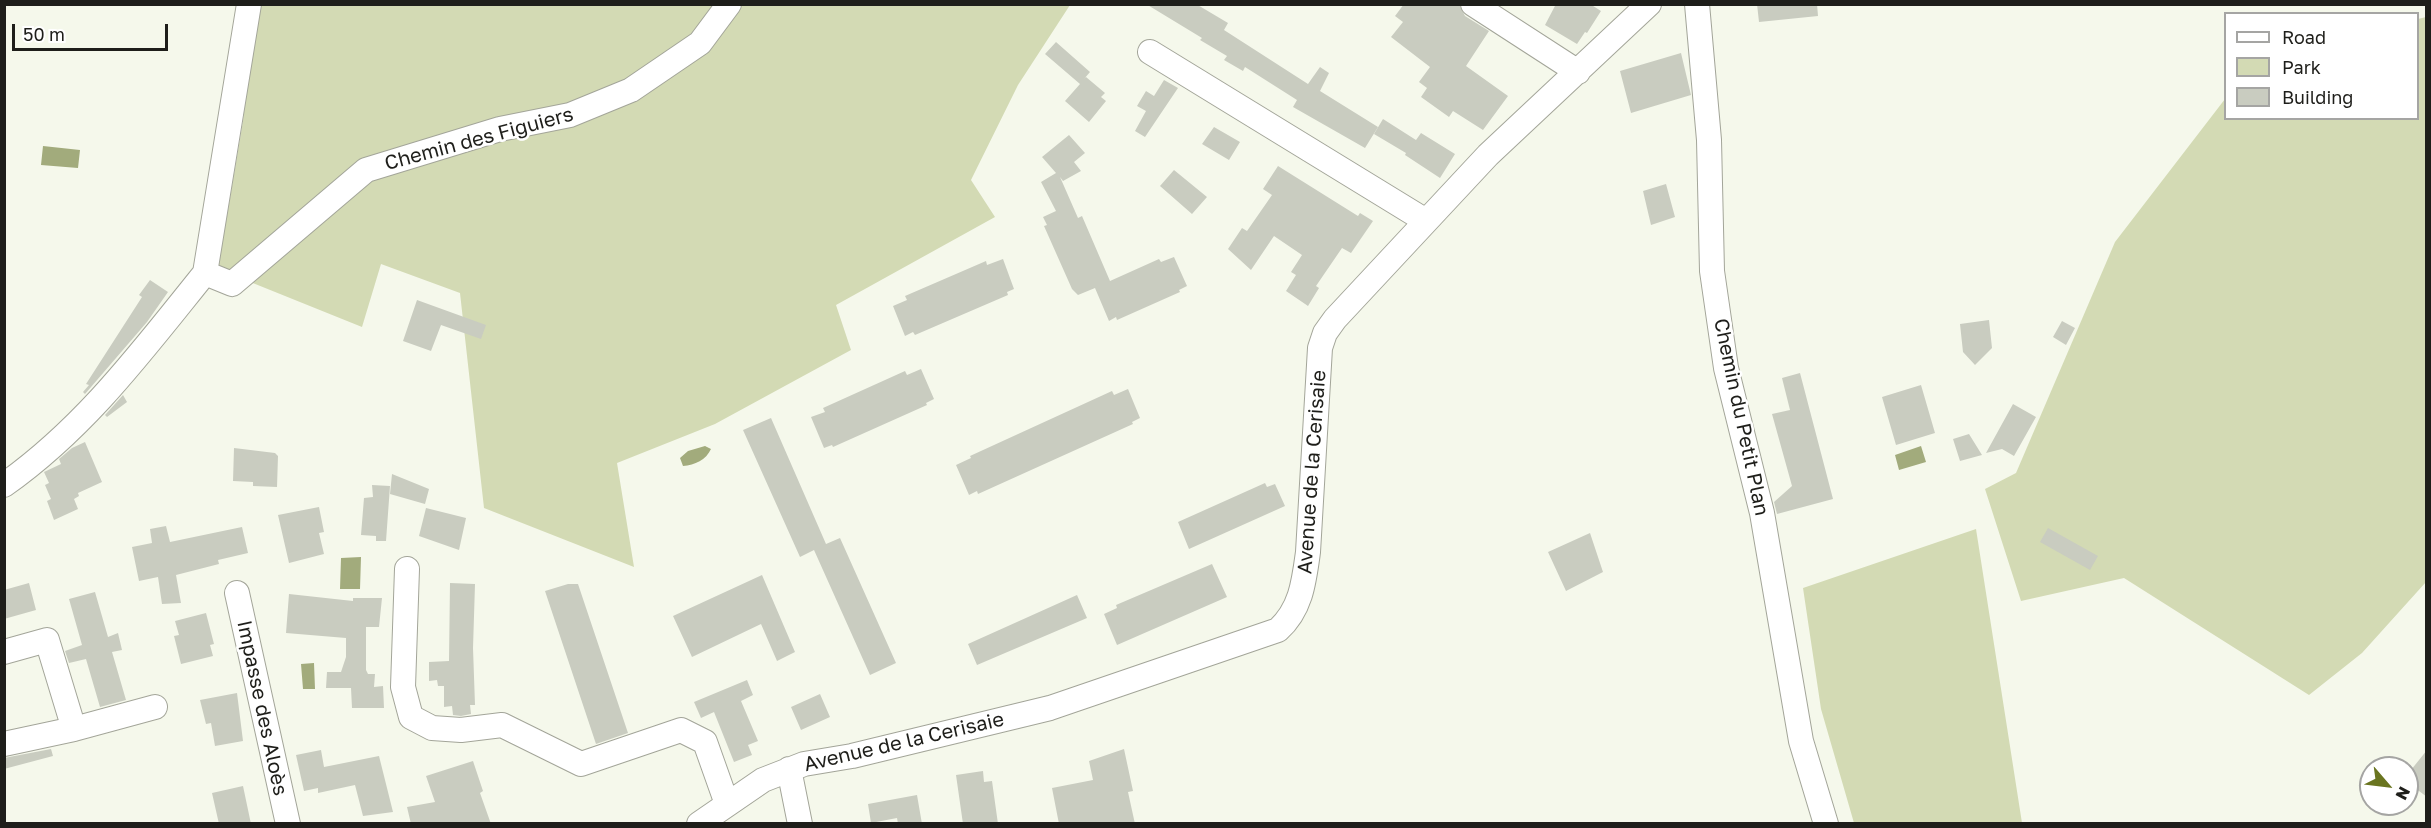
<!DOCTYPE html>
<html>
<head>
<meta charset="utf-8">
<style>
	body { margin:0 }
	#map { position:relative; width:2431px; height:828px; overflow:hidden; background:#f5f8eb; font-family:"Golos Text",sans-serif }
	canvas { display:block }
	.frame { position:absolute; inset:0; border:6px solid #1e1e1a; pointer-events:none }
	.legend { position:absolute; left:2224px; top:12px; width:195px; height:108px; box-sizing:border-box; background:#fff; border:2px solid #a5a5a3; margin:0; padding:8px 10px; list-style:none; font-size:18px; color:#1e1e1a }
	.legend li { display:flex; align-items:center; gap:12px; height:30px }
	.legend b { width:30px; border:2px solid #a5a5a3 }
	.north { position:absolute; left:2359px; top:756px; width:60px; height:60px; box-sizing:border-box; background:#fff; border:2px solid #a5a5a3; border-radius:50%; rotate:118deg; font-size:16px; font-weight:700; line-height:24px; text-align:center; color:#1e1e1a }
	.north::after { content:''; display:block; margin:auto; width:21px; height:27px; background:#6a7520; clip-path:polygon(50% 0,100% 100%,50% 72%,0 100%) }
	.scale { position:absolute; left:12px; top:24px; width:156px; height:27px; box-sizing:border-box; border:3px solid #1e1e1a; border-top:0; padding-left:8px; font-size:18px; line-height:21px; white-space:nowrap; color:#1e1e1a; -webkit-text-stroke:4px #fff; paint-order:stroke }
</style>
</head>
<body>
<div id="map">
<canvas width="2431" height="828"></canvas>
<div class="frame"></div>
<ul class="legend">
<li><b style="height:8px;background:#fff"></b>Road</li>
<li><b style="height:16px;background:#d3dab4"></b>Park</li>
<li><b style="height:16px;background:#c9ccc0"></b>Building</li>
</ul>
<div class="north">N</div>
<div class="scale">50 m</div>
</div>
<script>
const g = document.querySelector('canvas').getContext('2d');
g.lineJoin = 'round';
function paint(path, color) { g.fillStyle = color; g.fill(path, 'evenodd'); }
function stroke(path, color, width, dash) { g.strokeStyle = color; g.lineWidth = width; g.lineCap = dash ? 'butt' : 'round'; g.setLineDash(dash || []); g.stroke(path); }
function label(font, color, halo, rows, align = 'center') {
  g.font = font + ' "Golos Text",sans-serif'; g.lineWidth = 5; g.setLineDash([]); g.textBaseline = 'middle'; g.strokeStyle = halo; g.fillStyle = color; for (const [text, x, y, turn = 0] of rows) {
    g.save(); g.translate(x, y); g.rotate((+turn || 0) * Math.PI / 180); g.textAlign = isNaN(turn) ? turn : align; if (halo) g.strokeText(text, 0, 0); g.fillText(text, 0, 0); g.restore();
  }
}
paint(new Path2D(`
	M 256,5 L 1070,5 L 1018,85 L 971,180 L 995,217 L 836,305 L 851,350 L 715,424 L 617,463 L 634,567 L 484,508 L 460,293 L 381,264 L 362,327 L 218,269 L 243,121 Z
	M 2426,17 L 2426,582 L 2362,653 L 2309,695 L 2124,578 L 2021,601 L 1985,489 L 2016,473 L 2115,242 L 2225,99 L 2226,118 L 2418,118 L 2418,19 Z
	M 1976,529 L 2022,823 L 1854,823 L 1821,709 L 1803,588 Z`), '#d3dab4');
paint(new Path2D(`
	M 43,146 L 80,150 L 78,168 L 41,165 Z
	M 705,446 L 711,449 C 706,460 695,465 683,466 L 680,458 L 688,451 Z
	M 1921,446 L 1926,462 L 1899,470 L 1895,455 Z
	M 361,557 L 360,589 L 340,589 L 341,558 Z
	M 314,663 L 315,689 L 303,689 L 301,664 Z`), '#a2ab7c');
paint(new Path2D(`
	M 1146,4 L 1196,4 L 1228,23 L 1224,30 L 1308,84 L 1320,67 L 1329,73 L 1320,91 L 1378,127 L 1365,148 L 1293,107 L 1297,100 L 1245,67 L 1243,71 L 1224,60 L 1227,56 L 1200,40 L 1202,38 Z
	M 1404,4 L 1459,4 L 1465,16 L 1489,31 L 1466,66 L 1508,96 L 1483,130 L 1453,111 L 1449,117 L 1421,97 L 1427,88 L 1419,82 L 1430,67 L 1391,37 L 1403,22 L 1395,16 Z
	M 1556,4 L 1590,4 L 1601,11 L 1587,33 L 1585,32 L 1577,44 L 1545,25 Z
	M 1757,4 L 1817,4 L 1818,16 L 1759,22 Z
	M 1056,42 L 1090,72 L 1084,79 L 1086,77 L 1105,93 L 1101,97 L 1106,101 L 1089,122 L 1065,101 L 1080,84 L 1045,54 Z
	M 1681,53 L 1691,95 L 1631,113 L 1620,71 Z
	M 1164,80 L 1178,88 L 1145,137 L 1135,131 L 1146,111 L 1137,106 L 1146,91 L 1154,96 Z
	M 1383,119 L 1416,140 L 1421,133 L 1455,154 L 1440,178 L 1405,155 L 1406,153 L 1374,134 Z
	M 1214,127 L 1240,142 L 1229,160 L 1202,144 Z
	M 1069,135 L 1085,153 L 1074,162 L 1081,171 L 1063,181 L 1060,177 L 1078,218 L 1082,216 L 1110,281 L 1159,259 L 1161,262 L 1174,257 L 1187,286 L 1179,290 L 1180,292 L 1117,320 L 1116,317 L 1109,321 L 1095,288 L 1078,295 L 1072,289 L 1044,226 L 1047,225 L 1043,217 L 1056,211 L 1041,182 L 1056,173 L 1042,157 Z
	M 1278,166 L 1358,216 L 1360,213 L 1373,221 L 1351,253 L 1342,248 L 1316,286 L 1319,288 L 1308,306 L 1286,291 L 1296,275 L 1291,272 L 1302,255 L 1274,236 L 1251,270 L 1228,249 L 1242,228 L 1247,231 L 1272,195 L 1263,189 Z
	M 1174,170 L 1207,197 L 1192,214 L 1160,186 Z
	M 1666,184 L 1675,217 L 1651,225 L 1643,191 Z
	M 1003,259 L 1014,289 L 1007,292 L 1008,295 L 915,335 L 913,332 L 905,336 L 893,306 L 907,300 L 905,296 L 986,261 L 987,265 Z
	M 150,280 L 168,292 L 147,322 L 85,394 L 83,392 L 89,385 L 86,384 L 142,297 L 139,295 Z
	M 417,300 L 486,325 L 481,339 L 441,325 L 431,351 L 403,341 Z
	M 1989,320 L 1992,348 L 1975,365 L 1963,352 L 1960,324 Z
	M 2062,321 L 2075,328 L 2066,345 L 2053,337 Z
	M 921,369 L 934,399 L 926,403 L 927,405 L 833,447 L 832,445 L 824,448 L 811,417 L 825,412 L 823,408 L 905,371 L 907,375 Z
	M 1800,373 L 1833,499 L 1777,514 L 1774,502 L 1792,486 L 1772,414 L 1790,410 L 1782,378 Z
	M 1921,385 L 1935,433 L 1896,445 L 1882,397 Z
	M 1128,389 L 1140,418 L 1132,422 L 1133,424 L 978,494 L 977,491 L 969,495 L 956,465 L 971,458 L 970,456 L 1112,391 L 1114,395 Z
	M 123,395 L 127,402 L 107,417 L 105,415 Z
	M 2013,404 L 2036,417 L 2014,456 L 2002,449 L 1986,453 Z
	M 771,418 L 826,544 L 840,538 L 896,663 L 870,675 L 814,550 L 800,557 L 743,430 Z
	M 1969,434 L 1982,455 L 1960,461 L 1953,439 Z
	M 85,442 L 102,482 L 78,493 L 79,496 L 74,499 L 78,509 L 54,520 L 47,501 L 51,499 L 45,485 L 49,483 L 44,472 L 61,464 L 59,459 L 72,448 Z
	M 234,448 L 275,453 L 278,456 L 277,487 L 253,486 L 253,482 L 233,481 Z
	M 392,474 L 429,489 L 425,504 L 390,494 Z
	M 1265,483 L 1267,487 L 1275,484 L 1285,506 L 1189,549 L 1178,522 Z
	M 372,485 L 390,486 L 386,541 L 376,541 L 376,536 L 361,535 L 364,498 L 373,497 Z
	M 319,507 L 324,532 L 319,533 L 324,554 L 289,563 L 278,515 Z
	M 426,508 L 466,518 L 459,550 L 419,536 Z
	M 166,526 L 170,542 L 242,527 L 248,553 L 218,560 L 219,564 L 176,575 L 181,603 L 162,604 L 158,577 L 139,581 L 132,547 L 152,543 L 150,529 Z
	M 2048,528 L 2098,556 L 2090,570 L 2040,542 Z
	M 1590,533 L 1603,572 L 1566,591 L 1548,552 Z
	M 1212,564 L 1227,597 L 1117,645 L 1104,614 L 1117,608 L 1116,605 Z
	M 762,575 L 795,652 L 777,661 L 761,624 L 692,657 L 673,616 Z
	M 29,583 L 36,610 L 4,619 L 4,590 Z
	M 450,583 L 475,584 L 473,648 L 475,705 L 470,705 L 471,714 L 461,716 L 453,715 L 452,706 L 444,707 L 444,686 L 438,686 L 437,680 L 429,681 L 429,662 L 449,661 Z
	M 568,584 L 578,584 L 628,733 L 596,744 L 545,591 Z
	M 95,592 L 108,637 L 118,633 L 122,650 L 112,652 L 126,700 L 100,707 L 86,659 L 69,663 L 65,651 L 82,645 L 69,599 Z
	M 289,594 L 353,601 L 353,598 L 382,598 L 379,627 L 366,627 L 366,670 L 368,674 L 375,674 L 374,687 L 383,686 L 384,708 L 352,708 L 351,688 L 326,688 L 327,672 L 341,672 L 346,657 L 346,638 L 286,633 Z
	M 1077,595 L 1087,618 L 977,665 L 968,644 Z
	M 206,613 L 214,644 L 210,645 L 213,656 L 181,664 L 174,636 L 179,635 L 175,621 Z
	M 747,680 L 753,695 L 741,701 L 758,741 L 748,745 L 752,755 L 734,762 L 714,712 L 701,718 L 694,702 Z
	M 237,693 L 243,741 L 215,746 L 211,723 L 206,724 L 200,700 Z
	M 820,694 L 830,717 L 801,730 L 791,707 Z
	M 51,749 L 53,756 L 4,769 L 4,758 Z
	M 1124,749 L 1133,791 L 1128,792 L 1135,824 L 1059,824 L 1052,788 L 1093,780 L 1089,761 Z
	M 321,750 L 324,767 L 379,756 L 393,812 L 363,816 L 355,785 L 318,793 L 318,788 L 304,791 L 296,755 Z
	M 2427,750 L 2427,797 L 2407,782 L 2407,775 Z
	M 473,761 L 483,791 L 480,793 L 491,824 L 411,824 L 407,807 L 435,802 L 426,776 Z
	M 983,771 L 984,782 L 992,781 L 998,824 L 963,824 L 956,775 Z
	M 243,786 L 251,824 L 219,824 L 212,793 Z
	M 917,795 L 922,824 L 898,824 L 897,818 L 871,823 L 868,804 Z`), '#c9ccc0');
const minor = new Path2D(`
	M 1473,4 L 1578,72
	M 1697,4 L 1709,140 L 1712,271 L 1726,368 L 1762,513 L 1801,741 L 1826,824
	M 1150,52 L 1426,221
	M 205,273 L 249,4
	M 4,485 C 86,427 142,351 205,273 L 232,284 L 366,170 L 500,129 L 570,115 L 631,90 L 700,43 L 729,4
	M 407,569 L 403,687 L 411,717 L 432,728 L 461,730 L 502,725 L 581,764 L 681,730 L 705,742 L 727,804
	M 237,593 L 288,824
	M 4,652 L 47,640 L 74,729 L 155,707
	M 4,744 L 74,729
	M 789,769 L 800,824
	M 699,824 L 763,780 L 804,764 L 852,756 L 1050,708 L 1278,630 C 1301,609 1304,582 1308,552 L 1320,348 L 1325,333 L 1335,319 L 1488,155 L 1649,4`);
stroke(minor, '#a3a599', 26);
stroke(minor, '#fff', 24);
label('20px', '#1e1e1a', '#fff', [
	["Chemin des Figuiers",479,139,-15],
	["Chemin du Petit Plan",1741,417,78],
	["Avenue de la Cerisaie",1312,472,-86],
	["Impasse des Aloès",262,708,78],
	["Avenue de la Cerisaie",904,742,-13]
]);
</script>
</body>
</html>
